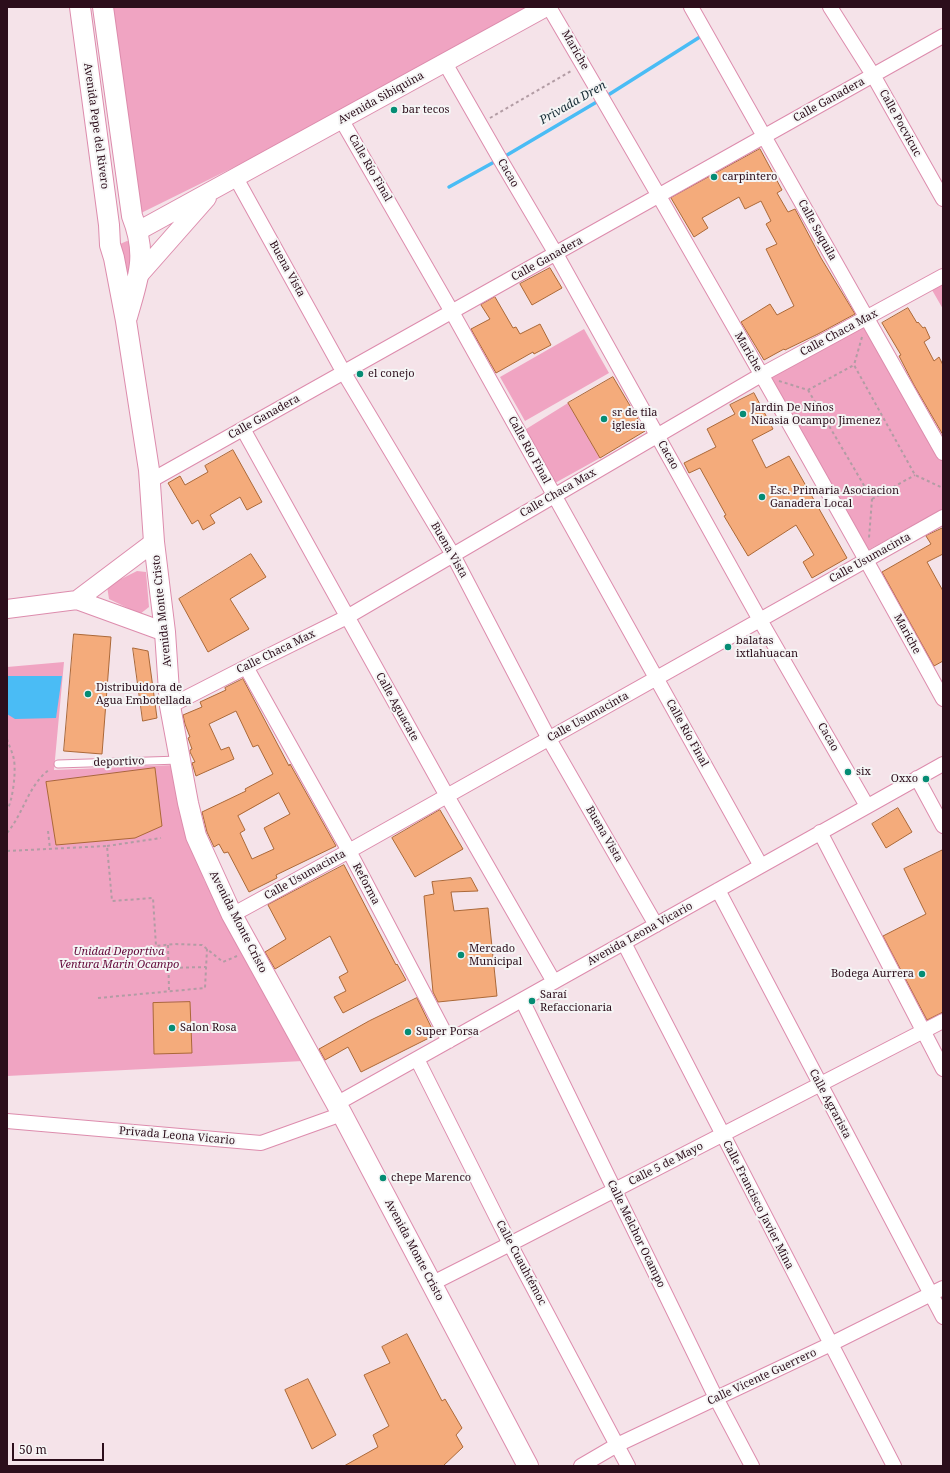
<!DOCTYPE html>
<html>
<head>
<meta charset="utf-8">
<style>
	body { margin:0 }
	#map { position:relative; width:950px; height:1473px; overflow:hidden; background:#f5e3e9; font-family:"Noto Serif",serif }
	canvas { display:block }
	.frame { position:absolute; inset:0; border:8px solid #2c0e1b; pointer-events:none }
	.scale { position:absolute; left:12px; top:1443px; width:92px; height:18px; box-sizing:border-box; border:2px solid #2c0e1b; border-top:0; padding-left:5px; font-size:12px; line-height:14px; white-space:nowrap; color:#2c0e1b; -webkit-text-stroke:3px #f5f5f5; paint-order:stroke }
</style>
</head>
<body>
<div id="map">
<canvas width="950" height="1473"></canvas>
<div class="frame"></div>
<div class="scale">50 m</div>
</div>
<script>
const g = document.querySelector('canvas').getContext('2d');
g.lineJoin = 'round';
function paint(path, color) { g.fillStyle = color; g.fill(path, 'evenodd'); }
function stroke(path, color, width, dash) { g.strokeStyle = color; g.lineWidth = width; g.lineCap = dash ? 'butt' : 'round'; g.setLineDash(dash || []); g.stroke(path); }
function label(font, color, halo, rows, align = 'center') {
  g.font = font + ' "Noto Serif",serif'; g.lineWidth = 4; g.setLineDash([]); g.textBaseline = 'middle'; g.strokeStyle = halo; g.fillStyle = color; for (const [text, x, y, turn = 0] of rows) {
    g.save(); g.translate(x, y); g.rotate((+turn || 0) * Math.PI / 180); g.textAlign = isNaN(turn) ? turn : align; if (halo) g.strokeText(text, 0, 0); g.fillText(text, 0, 0); g.restore();
  }
}
paint(new Path2D(`
	M 108,7 L 537,7 L 281,144 L 137,215 Z
	M 127,241 L 131,242 L 133,275 L 128,277 L 120,244 Z
	M 943,284 L 943,309 L 932,290 Z
	M 865,325 L 943,462 L 943,509 L 868,550 L 769,377 Z
	M 584,329 L 609,373 L 525,421 L 500,377 Z
	M 568,403 L 600,458 L 555,483 L 523,431 Z
	M 137,571 L 146,572 L 149,607 L 140,614 L 109,599 L 107,586 Z
	M 64,662 L 54,770 L 175,765 L 204,880 L 303,1061 L 7,1076 L 7,667 Z`), '#f0a4c2');
paint(new Path2D(`
	M 8,676 L 62,676 L 56,718 L 15,719 L 7,714 L 7,680 Z`), '#4abcf5');
stroke(new Path2D(`
	M 605,97 L 703,35
	M 502,158 L 600,100
	M 449,187 L 496,161`), '#4abcf5', 3.5);
const building = new Path2D(`
	M 760,149 L 782,190 L 777,193 L 788,212 L 795,209 L 821,258 L 855,314 L 818,334 L 785,350 L 784,349 L 764,360 L 741,322 L 770,304 L 777,315 L 794,306 L 766,249 L 777,244 L 766,224 L 771,221 L 761,201 L 745,209 L 739,197 L 702,218 L 708,228 L 694,237 L 671,198 Z
	M 550,268 L 562,288 L 532,305 L 520,284 Z
	M 495,297 L 513,328 L 516,327 L 520,334 L 540,324 L 551,345 L 534,354 L 533,352 L 496,373 L 471,329 L 490,319 L 481,305 Z
	M 908,308 L 917,323 L 918,322 L 923,328 L 925,327 L 930,338 L 924,342 L 934,361 L 939,357 L 943,365 L 943,435 L 914,385 L 899,356 L 901,355 L 882,323 Z
	M 613,377 L 645,431 L 600,458 L 568,403 Z
	M 754,393 L 773,429 L 752,440 L 766,468 L 789,456 L 847,558 L 812,578 L 803,562 L 814,555 L 796,525 L 748,556 L 724,516 L 726,515 L 700,468 L 689,473 L 684,463 L 716,447 L 707,429 L 735,414 L 730,405 Z
	M 233,450 L 262,502 L 247,510 L 240,497 L 210,515 L 215,523 L 203,530 L 198,520 L 192,524 L 168,483 L 180,476 L 185,485 L 208,472 L 205,466 Z
	M 943,528 L 943,554 L 927,562 L 943,591 L 943,661 L 934,666 L 882,572 L 931,544 L 926,536 Z
	M 251,554 L 266,577 L 230,599 L 249,629 L 208,652 L 179,599 Z
	M 74,634 L 111,637 L 102,754 L 64,751 Z
	M 133,648 L 148,651 L 157,718 L 143,721 Z
	M 243,679 L 289,766 L 290,764 L 336,846 L 276,875 L 277,878 L 249,892 L 228,852 L 224,853 L 219,844 L 214,847 L 207,832 L 202,812 L 246,791 L 245,789 L 273,774 L 258,745 L 253,747 L 236,711 L 209,724 L 221,750 L 229,747 L 234,759 L 196,776 L 192,763 L 195,762 L 190,752 L 190,750 L 192,749 L 188,738 L 190,737 L 185,724 L 183,715 L 202,707 L 200,702 L 226,690 L 225,688 ZM 279,793 L 290,814 L 264,828 L 274,849 L 252,859 L 240,833 L 245,830 L 238,816 Z
	M 155,768 L 162,826 L 135,838 L 56,845 L 46,782 Z
	M 898,808 L 912,832 L 886,848 L 872,824 Z
	M 440,810 L 463,849 L 415,877 L 392,838 Z
	M 943,850 L 943,1012 L 927,1020 L 883,936 L 926,914 L 904,869 Z
	M 344,865 L 396,965 L 397,964 L 406,980 L 343,1013 L 334,997 L 346,991 L 339,977 L 348,972 L 330,936 L 275,969 L 265,952 L 286,939 L 268,905 Z
	M 471,878 L 478,891 L 451,892 L 454,911 L 488,908 L 497,996 L 438,1002 L 433,992 L 424,896 L 434,894 L 432,882 Z
	M 417,998 L 435,1035 L 361,1072 L 348,1047 L 325,1060 L 319,1049 L 369,1021 Z
	M 190,1002 L 192,1053 L 154,1054 L 153,1003 Z
	M 407,1334 L 442,1401 L 445,1399 L 462,1428 L 456,1435 L 463,1447 L 443,1466 L 344,1466 L 378,1447 L 373,1435 L 389,1426 L 364,1375 L 390,1363 L 382,1347 Z
	M 308,1379 L 336,1435 L 312,1449 L 285,1390 Z`);
paint(building, '#f4ab7b');
stroke(building, '#ab6838', 1);
const service = new Path2D(`
	M 58,764 L 179,760`);
const minor = new Path2D(`
	M 549,7 C 683,236 815,466 943,699
	M 691,7 L 943,453
	M 830,7 L 873,75 L 943,199
	M 445,63 L 500,159 L 556,254 L 760,620 L 867,806
	M 341,119 L 452,312 L 761,866
	M 236,178 L 344,373 L 453,555 L 549,739 L 656,925
	M 243,429 L 447,796 L 554,982
	M 150,481 L 943,36
	M 246,667 L 349,851 L 449,1041
	M 170,706 L 246,667 L 347,617 L 761,375 L 943,276
	M 917,778 L 943,826
	M 820,832 L 943,1069
	M 718,890 L 943,1317
	M 232,915 L 349,851 L 943,517
	M 624,943 L 894,1466
	M 522,1000 L 716,1398 L 752,1466
	M 417,1059 L 510,1244 L 628,1466
	M 336,1104 L 943,764
	M 7,1121 L 261,1143 L 342,1114
	M 431,1284 L 510,1244 L 943,1021
	M 581,1466 L 617,1445 L 831,1344 L 943,1288`);
const tertiary = new Path2D(`
	M 138,231 L 546,7
	M 140,274 L 207,198
	M 154,542 L 77,600 L 165,632
	M 7,609 L 77,600`);
const secondary = new Path2D(`
	M 80,7 L 109,225 L 110,245 L 114,258 L 126,321 L 149,470 L 154,542 L 165,632 L 170,706 L 188,803 L 196,836 L 232,915 L 342,1114 L 528,1466
	M 103,7 L 132,216 C 148,256 138,278 127,317`);
stroke(service, '#dd8cad', 9);
stroke(minor, '#dd8cad', 16);
stroke(tertiary, '#dd8cad', 20);
stroke(secondary, '#dd8cad', 22);
stroke(new Path2D(`
	M 490,118 L 571,71
	M 862,337 L 854,365 L 915,475 L 943,488
	M 779,381 L 808,390 L 854,365
	M 808,390 L 872,499 L 869,538
	M 872,499 L 915,475
	M 7,739 C 9,746 13,753 14,760 C 16,772 13,800 7,810
	M 48,831 L 50,849
	M 7,833 C 24,813 28,785 50,769
	M 107,846 L 161,838
	M 7,851 L 107,846 L 112,901 L 153,898 L 156,946 L 174,944 L 202,945 L 223,962 L 237,956
	M 168,945 L 169,991
	M 168,968 L 206,967
	M 98,998 L 205,988 L 207,949`), '#b29ca4', 2, [3, 3]);
stroke(service, '#fff', 7);
stroke(minor, '#fff', 14);
stroke(tertiary, '#fff', 18);
stroke(secondary, '#fff', 20);
for (const [x, y, r, color] of [
	[394,110,4,"#058c74"],
	[714,177,4,"#058c74"],
	[360,374,4,"#058c74"],
	[743,414,4,"#058c74"],
	[604,419,4,"#058c74"],
	[762,497,4,"#058c74"],
	[728,647,4,"#058c74"],
	[88,694,4,"#058c74"],
	[848,772,4,"#058c74"],
	[926,779,4,"#058c74"],
	[461,955,4,"#058c74"],
	[922,974,4,"#058c74"],
	[532,1001,4,"#058c74"],
	[172,1028,4,"#058c74"],
	[408,1032,4,"#058c74"],
	[383,1178,4,"#058c74"]
]) { const dot = new Path2D(); dot.arc(x, y, r, 0, 2 * Math.PI); g.fillStyle = color; g.fill(dot); stroke(dot, '#f5f5f5', 1.5); }
label('11px', '#2c0e1b', '#f5f5f5', [
	["Mariche",575,50,60],
	["Avenida Sibiquina",381,98,-29],
	["Calle Ganadera",829,100,-29],
	["Calle Pocvicuc",900,123,61],
	["Avenida Pepe del Rivero",96,126,82],
	["Calle Río Final",370,168,60],
	["Cacao",508,173,60],
	["Calle Saquila",817,230,61],
	["Calle Ganadera",547,259,-29],
	["Buena Vista",287,269,61],
	["Calle Chaca Max",839,333,-28],
	["Mariche",748,352,60],
	["Calle Ganadera",264,417,-29],
	["Calle Río Final",529,450,61],
	["Cacao",668,455,61],
	["Calle Chaca Max",558,493,-30],
	["Buena Vista",449,550,60],
	["Calle Usumacinta",870,558,-29],
	["Avenida Monte Cristo",162,611,-96],
	["Mariche",907,634,61],
	["Calle Chaca Max",276,652,-26],
	["Calle Aguacate",397,707,61],
	["Calle Usumacinta",588,717,-29],
	["Calle Río Final",687,733,61],
	["Cacao",828,737,60],
	["deportivo",119,762,-2],
	["Buena Vista",604,834,60],
	["Calle Usumacinta",305,875,-29],
	["Reforma",366,884,62],
	["Avenida Monte Cristo",238,922,63],
	["Avenida Leona Vicario",640,934,-29],
	["Calle Agrarista",830,1104,62],
	["Privada Leona Vicario",177,1136,5],
	["Calle 5 de Mayo",666,1164,-27],
	["Calle Francisco Javier Mina",758,1205,63],
	["Calle Melchor Ocampo",636,1234,64],
	["Avenida Monte Cristo",414,1250,62],
	["Calle Cuauhtémoc",521,1263,62],
	["Calle Vicente Guerrero",762,1377,-25]
]);
label('11px', '#2c0e1b', '#f5f5f5', [
	["bar tecos",402,110],
	["carpintero",722,177],
	["el conejo",368,374],
	["Jardin De Niños",751,408],
	["Nicasia Ocampo Jimenez",751,421],
	["sr de tila",612,413],
	["iglesia",612,426],
	["Esc. Primaria Asociacion",770,491],
	["Ganadera Local",770,504],
	["balatas",736,641],
	["ixtlahuacan",736,654],
	["Distribuidora de",96,688],
	["Agua Embotellada",96,701],
	["six",856,772],
	["Oxxo",918,779,"right"],
	["Mercado",469,949],
	["Municipal",469,962],
	["Bodega Aurrera",914,974,"right"],
	["Saraí",540,995],
	["Refaccionaria",540,1008],
	["Salon Rosa",180,1028],
	["Super Porsa",416,1032],
	["chepe Marenco",391,1178]
], 'left');
label('italic 11px', '#63093a', '#f5f5f5', [
	["Unidad Deportiva",119,952],
	["Ventura Marin Ocampo",119,965]
]);
label('italic 12px', '#182c36', '#f5f5f5', [
	["Privada Dren",573,103,-30]
]);
</script>
</body>
</html>
